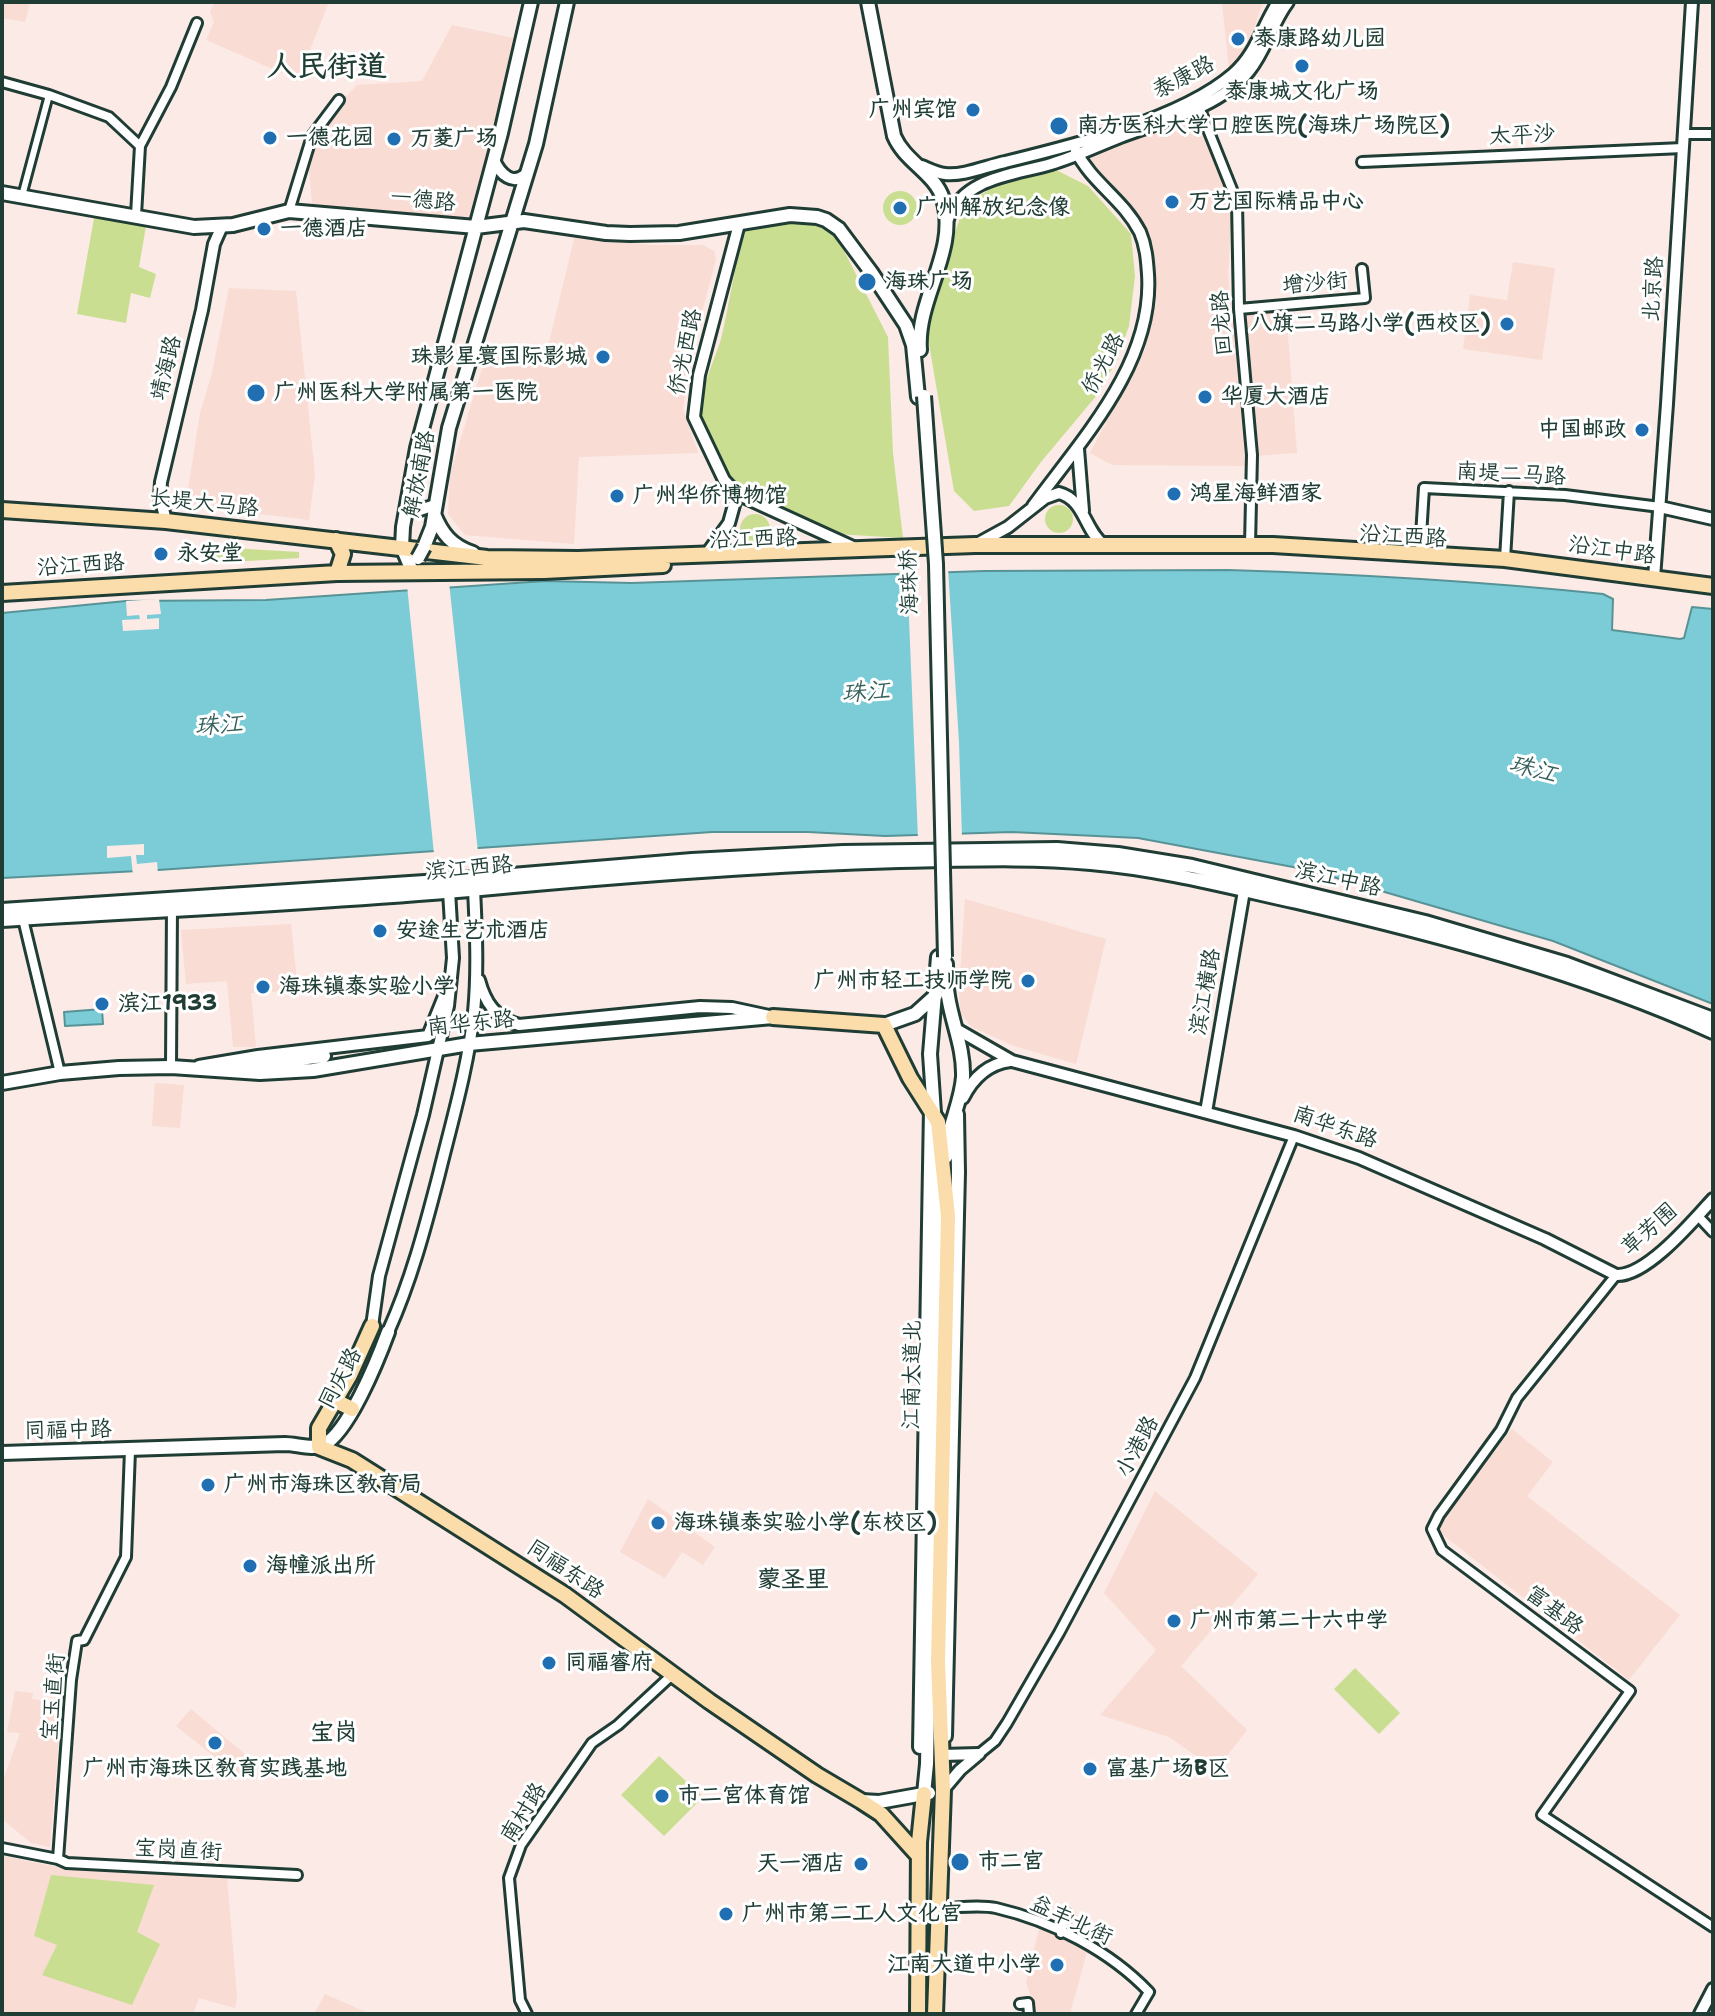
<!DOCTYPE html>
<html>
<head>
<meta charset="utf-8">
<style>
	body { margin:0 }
	#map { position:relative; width:1715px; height:2016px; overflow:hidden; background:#fbeae6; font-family:"Shantell Sans",sans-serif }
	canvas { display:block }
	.frame { position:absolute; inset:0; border:4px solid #1f3d34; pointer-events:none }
</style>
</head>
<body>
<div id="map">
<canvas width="1715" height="2016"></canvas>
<div class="frame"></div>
</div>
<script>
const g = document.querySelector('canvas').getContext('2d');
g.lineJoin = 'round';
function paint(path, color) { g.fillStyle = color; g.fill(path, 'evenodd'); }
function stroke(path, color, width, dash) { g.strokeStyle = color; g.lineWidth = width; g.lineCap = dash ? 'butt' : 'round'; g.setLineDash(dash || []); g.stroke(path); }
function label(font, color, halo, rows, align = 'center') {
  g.font = font + ' "Shantell Sans","LXGW WenKai TC",sans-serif'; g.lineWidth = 6; g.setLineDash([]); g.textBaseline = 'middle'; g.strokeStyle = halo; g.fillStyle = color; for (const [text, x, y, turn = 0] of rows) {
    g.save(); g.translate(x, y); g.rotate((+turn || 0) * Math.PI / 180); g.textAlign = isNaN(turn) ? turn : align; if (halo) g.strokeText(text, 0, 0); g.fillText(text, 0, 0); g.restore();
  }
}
paint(new Path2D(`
	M 2,2 L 30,2 L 25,22 L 2,18 Z
	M 215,2 L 329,2 L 298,80 L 206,40 L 214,22 L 210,11 Z
	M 1222,2 L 1263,2 L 1244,57 L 1229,70 Z
	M 452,25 L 523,40 L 476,227 L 313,211 L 307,151 L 331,111 L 357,85 L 422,81 Z
	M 1196,112 L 1232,208 L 1228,275 L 1246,466 L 1112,465 L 1090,453 L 1146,348 L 1151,301 L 1151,268 L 1154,267 L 1148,239 L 1135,214 L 1084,156 Z
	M 575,235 L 649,245 L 703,245 L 714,251 L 716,259 L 693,346 L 683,408 L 698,453 L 579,457 L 574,544 L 465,535 L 448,514 L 450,474 L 488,349 L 545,359 Z
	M 1513,262 L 1555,268 L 1542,360 L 1463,349 L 1470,295 L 1507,300 Z
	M 229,288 L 296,291 L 315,474 L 309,520 L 195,506 L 188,489 L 200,413 L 212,373 Z
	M 1286,309 L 1297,453 L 1254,456 L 1249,363 L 1242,312 Z
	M 965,899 L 1106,939 L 1076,1064 L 1014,1046 L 972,1027 L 960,1013 L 959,990 Z
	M 291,924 L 298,991 L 251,993 L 256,1047 L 233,1047 L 227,981 L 186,984 L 181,930 Z
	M 155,1083 L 184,1085 L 180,1128 L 152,1126 Z
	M 1512,1429 L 1553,1462 L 1527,1496 L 1680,1615 L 1629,1680 L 1434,1528 Z
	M 1155,1491 L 1258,1574 L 1181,1666 L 1247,1730 L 1216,1770 L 1169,1737 L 1100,1715 L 1156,1650 L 1104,1593 Z
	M 648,1499 L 715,1547 L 703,1565 L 682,1552 L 665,1578 L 620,1552 Z
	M 15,1691 L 33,1693 L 32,1699 L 62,1703 L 50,1847 L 31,1843 L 2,1819 L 2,1783 L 20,1733 L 7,1732 Z
	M 191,1709 L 252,1760 L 240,1777 L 176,1726 Z
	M 2,1856 L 64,1868 L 227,1878 L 237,1997 L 235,2008 L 199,1998 L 193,2014 L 2,2014 Z
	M 1040,1925 L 1088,1948 L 1070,2014 L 1033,2014 L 1033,2003 L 1026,1982 Z
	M 325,1994 L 368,2013 L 368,2014 L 314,2014 Z`), '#f9dcd4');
paint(new Path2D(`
	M 1054,169 L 1088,186 L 1131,234 L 1135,276 L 1129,326 L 1117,360 L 1097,395 L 1041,462 L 1009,506 L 974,511 L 954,491 L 926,326 L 939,278 L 965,204 L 1009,178 Z
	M883 208a17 17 0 1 1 34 0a17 17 0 1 1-34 0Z
	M 94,218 L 146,226 L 139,267 L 156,274 L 150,298 L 131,293 L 126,323 L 77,314 Z
	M 782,221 C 804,221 817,224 836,235 L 888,337 L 893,453 L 903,538 L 835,534 L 740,488 C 722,469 703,437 701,411 C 699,392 715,359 721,339 C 730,302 734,265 746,230 Z
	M1045 519a14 14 0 1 1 28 0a14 14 0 1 1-28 0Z
	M740 529a15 15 0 1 1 30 0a15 15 0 1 1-30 0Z
	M 213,547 L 299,552 L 299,558 L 214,563 Z
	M 1355,1668 L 1400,1713 L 1379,1734 L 1334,1689 Z
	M 659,1756 L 703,1797 L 664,1836 L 621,1795 Z
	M 51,1875 L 154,1885 L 137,1932 L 160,1944 L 132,2005 L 42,1975 L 57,1945 L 34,1936 Z`), '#cade92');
const water = new Path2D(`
	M 1228,570 C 1354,574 1478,581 1603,594 L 1613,599 L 1612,630 L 1680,639 L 1684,638 L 1692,607 L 1713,609 L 1713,1004 L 1553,941 L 1309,870 L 1138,838 L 1012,832 L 885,836 L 808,832 L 712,832 L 158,870 L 2,878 L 2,613 L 126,601 L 266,600 L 545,581 L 632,583 L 984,571 Z
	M 102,1009 L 103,1024 L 65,1026 L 64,1012 Z`);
paint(water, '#7cccd7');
stroke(water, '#579396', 2);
paint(new Path2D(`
	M 948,568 L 959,742 L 962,838 L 918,839 L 907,570 Z
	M 449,582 L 478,852 L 434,854 L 407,585 Z
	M 159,599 L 161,614 L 147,615 L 147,619 L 159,618 L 159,629 L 123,631 L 122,620 L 140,619 L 139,615 L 127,616 L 126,601 Z
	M 144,844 L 144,855 L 136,855 L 137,864 L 157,862 L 158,874 L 133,876 L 131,856 L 107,858 L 107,846 Z`), '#fbeae6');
const pedestrian = new Path2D(`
	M 22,196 L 49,95`);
const minor = new Path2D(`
	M 2,82 L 49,95 L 109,117 L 140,146
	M 1199,107 L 1237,202 L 1239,309 L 1252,455 L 1250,545
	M 1684,134 L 1713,134
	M 1362,162 L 1683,148
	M 289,211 L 312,136 L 339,100
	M 136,215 L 140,146 L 171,87 L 197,23
	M 1239,309 L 1365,298 L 1362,269
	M 1420,552 L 1424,488 L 1565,495 L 1660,507
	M 1505,559 L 1509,491
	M 23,919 L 60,1073
	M 171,1067 L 172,907
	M 1698,1216 L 1713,1232
	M 1616,1275 L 1517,1398 L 1501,1430 L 1439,1515 L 1432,1529 L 1442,1550 L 1630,1691 L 1542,1815 L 1713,1927
	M 979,1754 L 995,1741 L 1007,1723 L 1059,1633 L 1195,1378 L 1294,1136
	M 2,1848 L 58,1859 L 71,1680 L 77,1641 L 84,1640 L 126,1557 L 130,1450
	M 58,1859 L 67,1863 L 297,1875
	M 940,1908 C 958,1908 979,1904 996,1908 C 1052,1921 1110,1951 1149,1992 L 1136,2014
	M 1061,1933 L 1067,1914
	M 1020,2004 L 1028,2003 L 1029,2014
	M 527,2014 L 520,2000 L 509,1878 L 521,1845 L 592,1743 L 618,1725 L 673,1674`);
const tertiary = new Path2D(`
	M 494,160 C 500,174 513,187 527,173
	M 922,166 C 929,169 937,173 945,174 C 964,176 986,166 1005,162 C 1071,146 1181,119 1233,74 C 1256,54 1262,27 1278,2
	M 948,219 C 964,177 1014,175 1051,164 C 1075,157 1097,146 1120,137 C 1162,121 1220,108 1249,71 C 1266,50 1272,23 1288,2
	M 739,224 L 699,375 L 694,417 L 724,480 L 737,494 L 853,547
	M 1078,449 L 1083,511
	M 407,500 L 412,507 L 420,510 L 435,505
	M 1033,506 C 1082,439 1154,363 1148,274 C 1147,260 1146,246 1140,232 C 1123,199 1092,183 1076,151
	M 1660,507 L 1713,519
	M 166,521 L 160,497 L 161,482 L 202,310 L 214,244 L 222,226
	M 977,544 L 1008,527 L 1045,498 L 1059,493 C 1085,500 1084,530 1104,545
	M 706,555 L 729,523 L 737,494
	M 1654,578 L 1667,404 L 1692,2
	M 479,980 C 485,1002 495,1018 519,1025 L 700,1007 L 732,1008 L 769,1016
	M 958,1030 L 1012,1061 L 1294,1136 L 1359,1158 L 1545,1239 L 1616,1275 C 1646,1277 1693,1221 1713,1199
	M 199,1066 L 258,1056 L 428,1036 L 445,994
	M 963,1098 C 973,1078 987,1064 1010,1061
	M 1206,1112 L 1245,885
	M 372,1326 L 379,1276 L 423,1115 L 448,1006 L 453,958 L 449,891 L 454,887
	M 388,1332 C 411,1281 425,1228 439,1174 C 452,1121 468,1067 474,1012 C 478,972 476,930 474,889 L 469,885
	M 942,1755 L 979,1754
	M 943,1790 L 960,1770 L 979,1754
	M 1700,2014 L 1713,1989`);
const secondary = new Path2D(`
	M 868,2 L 894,136 C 905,162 935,173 943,199 C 959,251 916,298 920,350
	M 2,193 L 194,227 L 233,225 L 289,211 L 476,227 L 524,221 L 606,233 L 630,234 L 679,233 L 790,215 L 817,217 L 826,220 L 839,229 L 871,272 L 906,325 L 913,345 L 918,397
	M 434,514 C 442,534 452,546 473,553
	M 424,547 L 432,527 L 449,428 L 536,144 L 567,2
	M 412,571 L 402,547 L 403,527 L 417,448 L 501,133 L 531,2
	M 2,910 L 440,881 L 692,860 L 843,852 L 1057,849 L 1118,854 L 1192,866 L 1425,922 L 1567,964 L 1713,1019
	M 2,920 C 162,910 322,903 481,889 C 620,876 760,865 899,861 C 963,860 1028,857 1091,863 C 1161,869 1229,887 1297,902 C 1439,935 1580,972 1713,1032
	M 946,964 C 946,974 946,985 948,996 C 952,1023 964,1048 963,1077 C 961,1105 946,1129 946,1157
	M 884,1025 L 915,1014 L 936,995
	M 239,1066 L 324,1056
	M 2,1083 L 60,1073 L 119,1068 L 171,1067 L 260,1073 L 313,1070 L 469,1044 L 773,1017
	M 934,1113 L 930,1054 L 938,957
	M 2,1453 L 285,1444 C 296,1444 313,1450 323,1445 C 348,1434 378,1359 388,1332
	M 945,1736 L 958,1172 L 957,1114
	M 920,1747 L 931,1109
	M 924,1794 L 927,1764 L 938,1175
	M 861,1801 L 879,1802 L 929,1793`);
const primary = new Path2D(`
	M 2,510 L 166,521 L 487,558 L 578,559 L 975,545 L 1273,545 L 1505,559 L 1713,586
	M 336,540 L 343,554 L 337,573
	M 2,593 L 337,573 L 544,571 L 663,565
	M 773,1017 L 884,1025 L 910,1078 L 938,1122 L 948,1216 L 938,1662 L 943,1790 L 935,2014
	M 372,1326 L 350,1375 L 319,1428 L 319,1447 L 352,1460 L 565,1595 L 709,1701 L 817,1775 L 861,1801 L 881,1814 L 918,1855
	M 336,1401 L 352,1409
	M 918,2014 L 919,1842 L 924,1794`);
stroke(pedestrian, '#1f3d34', 12);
stroke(minor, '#1f3d34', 14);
stroke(tertiary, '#1f3d34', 16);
stroke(secondary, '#1f3d34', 18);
stroke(primary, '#1f3d34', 20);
stroke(pedestrian, '#fff', 6);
stroke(minor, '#fff', 8);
stroke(tertiary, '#fff', 10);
stroke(secondary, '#fff', 12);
stroke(primary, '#fbddab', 14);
const secondaryBridge = new Path2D(`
	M 924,396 L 936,564 L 945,957
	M 418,558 L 424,547`);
stroke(secondaryBridge, '#1f3d34', 18, []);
stroke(secondaryBridge, '#fff', 12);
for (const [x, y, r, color] of [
	[1238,39,8,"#1f6fb2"],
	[1302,66,8,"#1f6fb2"],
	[973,110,8,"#1f6fb2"],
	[1059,126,10,"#1f6fb2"],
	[270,138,8,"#1f6fb2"],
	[394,139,8,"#1f6fb2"],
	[1172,202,8,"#1f6fb2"],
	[900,208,8,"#1f6fb2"],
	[264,229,8,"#1f6fb2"],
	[867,282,10,"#1f6fb2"],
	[1507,324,8,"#1f6fb2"],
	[603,357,8,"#1f6fb2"],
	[256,393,10,"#1f6fb2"],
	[1205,397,8,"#1f6fb2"],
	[1642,430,8,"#1f6fb2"],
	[1174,494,8,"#1f6fb2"],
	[617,496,8,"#1f6fb2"],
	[161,554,8,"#1f6fb2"],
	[380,931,8,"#1f6fb2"],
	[1028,981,8,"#1f6fb2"],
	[263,987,8,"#1f6fb2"],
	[102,1004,8,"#1f6fb2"],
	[208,1485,8,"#1f6fb2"],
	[658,1523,8,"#1f6fb2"],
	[250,1566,8,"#1f6fb2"],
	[1174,1621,8,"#1f6fb2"],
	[549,1663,8,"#1f6fb2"],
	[215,1743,8,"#1f6fb2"],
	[1090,1769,8,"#1f6fb2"],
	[662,1796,8,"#1f6fb2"],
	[960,1862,10,"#1f6fb2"],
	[861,1864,8,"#1f6fb2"],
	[726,1914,8,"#1f6fb2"],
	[1057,1965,8,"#1f6fb2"]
]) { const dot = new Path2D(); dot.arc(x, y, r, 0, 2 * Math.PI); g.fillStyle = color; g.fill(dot); stroke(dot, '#fff', 3); }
label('bold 22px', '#1f3d34', '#fff', [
	["泰康路幼儿园",1254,39],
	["泰康城文化广场",1302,92,"center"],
	["广州宾馆",957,110,"right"],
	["南方医科大学口腔医院(海珠广场院区)",1077,126],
	["一德花园",286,138],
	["万菱广场",410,139],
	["万艺国际精品中心",1188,202],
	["广州解放纪念像",916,208],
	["一德酒店",280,229],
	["海珠广场",885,282],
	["八旗二马路小学(西校区)",1491,324,"right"],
	["珠影星寰国际影城",587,357,"right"],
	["广州医科大学附属第一医院",274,393],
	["华厦大酒店",1221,397],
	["中国邮政",1626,430,"right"],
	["鸿星海鲜酒家",1190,494],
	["广州华侨博物馆",633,496],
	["永安堂",177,554],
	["安途生艺术酒店",396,931],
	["广州市轻工技师学院",1012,981,"right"],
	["海珠镇泰实验小学",279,987],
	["滨江1933",118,1004],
	["广州市海珠区教育局",224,1485],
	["海珠镇泰实验小学(东校区)",674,1523],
	["海幢派出所",266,1566],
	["广州市第二十六中学",1190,1621],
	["同福睿府",565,1663],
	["广州市海珠区教育实践基地",215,1769,"center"],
	["富基广场B区",1106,1769],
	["市二宫体育馆",678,1796],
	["市二宫",978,1862],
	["天一酒店",845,1864,"right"],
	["广州市第二工人文化宫",742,1914],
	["江南大道中小学",1041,1965,"right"]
], 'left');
label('22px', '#1f3d34', '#fff', [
	["泰康路",1184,78,-28],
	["太平沙",1522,136,-2],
	["一德路",423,201,6],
	["增沙街",1315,284,-5],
	["北京路",1654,289,-86],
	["回龙路",1223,323,-94],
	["侨光西路",686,352,-78],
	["侨光路",1104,364,-62],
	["靖海路",167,368,-76],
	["解放南路",420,474,-79],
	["南堤二马路",1511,475,3],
	["长堤大马路",204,504,6],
	["沿江西路",1403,537,4],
	["沿江西路",753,540,-2],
	["沿江中路",1612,551,8],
	["沿江西路",81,566,-4],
	["海珠桥",910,582,-92],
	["滨江西路",469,869,-5],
	["滨江中路",1338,880,13],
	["滨江横路",1206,992,-80],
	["南华东路",471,1024,-6],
	["南华东路",1335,1128,19],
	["草芳围",1650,1230,-41],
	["江南大道北",913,1375,-89],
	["同庆路",341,1379,-62],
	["同福中路",68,1431,-1],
	["小港路",1138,1447,-62],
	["同福东路",565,1570,34],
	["富基路",1554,1611,37],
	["宝玉直街",54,1697,-85],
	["南村路",524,1813,-58],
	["宝岗直街",178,1851,3],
	["益丰北街",1071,1921,25]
]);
label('italic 24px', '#36615d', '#fff', [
	["珠江",866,693,-3],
	["珠江",219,726,-3],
	["珠江",1533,770,16]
]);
label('bold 24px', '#1f3d34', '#fff', [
	["蒙圣里",793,1581],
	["宝岗",334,1734]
]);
label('bold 30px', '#1f3d34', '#fff', [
	["人民街道",327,68]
]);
</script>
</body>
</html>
